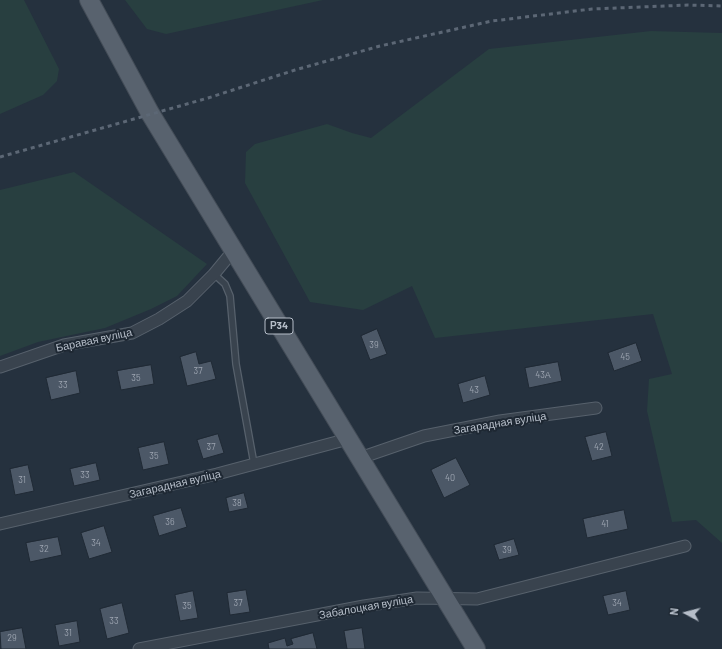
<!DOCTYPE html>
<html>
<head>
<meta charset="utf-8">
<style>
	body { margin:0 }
	#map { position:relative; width:722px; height:649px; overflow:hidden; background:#25313e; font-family:Barlow,sans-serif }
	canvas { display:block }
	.north { position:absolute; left:666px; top:593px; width:40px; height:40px; -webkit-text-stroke:3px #1e2833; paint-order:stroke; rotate:277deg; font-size:11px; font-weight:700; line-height:16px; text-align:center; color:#b6bec9 }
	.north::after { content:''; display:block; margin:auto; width:14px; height:18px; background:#b6bec9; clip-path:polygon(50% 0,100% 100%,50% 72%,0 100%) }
</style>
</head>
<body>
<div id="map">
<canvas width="722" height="649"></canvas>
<div class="north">N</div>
</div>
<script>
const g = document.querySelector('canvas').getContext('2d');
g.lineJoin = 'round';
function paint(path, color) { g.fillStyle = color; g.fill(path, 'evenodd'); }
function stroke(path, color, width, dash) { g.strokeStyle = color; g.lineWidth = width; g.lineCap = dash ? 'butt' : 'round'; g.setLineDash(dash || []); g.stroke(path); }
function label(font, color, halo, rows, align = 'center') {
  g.font = font + ' Barlow,sans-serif'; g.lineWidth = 4; g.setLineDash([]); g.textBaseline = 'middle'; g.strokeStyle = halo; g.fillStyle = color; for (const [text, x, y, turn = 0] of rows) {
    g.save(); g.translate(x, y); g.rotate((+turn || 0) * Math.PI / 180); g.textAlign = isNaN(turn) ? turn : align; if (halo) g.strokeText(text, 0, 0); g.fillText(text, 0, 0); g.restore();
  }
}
paint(new Path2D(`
	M 0,0 L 24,0 L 59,69 L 57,81 L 43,95 L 0,114 Z
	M 125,0 L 323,0 L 166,34 L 147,29 Z
	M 651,31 L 722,33 L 722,543 L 696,520 L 672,522 L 647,411 L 649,379 L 672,374 L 653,314 L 435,338 L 412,286 L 363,310 L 310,302 L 245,183 L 246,152 L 255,144 L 327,124 L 352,133 L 371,138 L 489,49 Z
	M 74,172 L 207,264 L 177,296 L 151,309 L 105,328 L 38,342 L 0,356 L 0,190 Z`), '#283f40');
const building = new Path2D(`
	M 377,329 L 387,354 L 370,360 L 361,336 Z
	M 636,343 L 642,361 L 614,371 L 608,353 Z
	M 196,352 L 199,364 L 211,361 L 216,379 L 187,386 L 180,357 Z
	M 558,362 L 562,381 L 529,388 L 525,368 Z
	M 151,365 L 154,384 L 121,390 L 117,371 Z
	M 76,371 L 80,393 L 51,400 L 46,378 Z
	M 485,376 L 490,395 L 463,403 L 458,384 Z
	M 606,432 L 612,456 L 592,461 L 585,437 Z
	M 218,434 L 224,453 L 203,459 L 197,440 Z
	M 164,442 L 169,464 L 143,470 L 138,448 Z
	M 456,458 L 470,485 L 444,498 L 431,470 Z
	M 96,463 L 100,480 L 74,486 L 70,469 Z
	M 28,465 L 34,491 L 15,495 L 10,469 Z
	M 244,493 L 248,508 L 229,512 L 226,498 Z
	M 181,508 L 187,527 L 159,536 L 153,516 Z
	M 624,510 L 628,529 L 587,538 L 583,519 Z
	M 104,526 L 112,552 L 89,559 L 81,533 Z
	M 58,537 L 62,555 L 30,562 L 26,543 Z
	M 514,539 L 519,555 L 499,560 L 494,545 Z
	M 246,590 L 250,612 L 230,615 L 227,593 Z
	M 193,591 L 198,618 L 180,621 L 175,595 Z
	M 626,591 L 630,610 L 608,615 L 603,596 Z
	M 122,603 L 129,633 L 107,639 L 100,609 Z
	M 77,621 L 80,642 L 59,646 L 55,625 Z
	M 22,628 L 26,649 L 1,649 L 0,632 Z
	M 362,628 L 365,649 L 347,649 L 344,631 Z
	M 313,633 L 317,649 L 269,649 L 268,643 L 285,638 L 287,646 L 293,644 L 291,639 Z`);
paint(building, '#4c5867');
stroke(building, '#202a35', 1);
const service = new Path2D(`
	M 214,274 L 225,284 L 230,296 L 236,364 L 254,464`);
const minor = new Path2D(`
	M 0,367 L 64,345 L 132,333 L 159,319 L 187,301 L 214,274 L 233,251
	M 360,458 L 424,436 L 500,421 L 596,408
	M 0,524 L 217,474 L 348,439
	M 139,649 L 364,606 L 417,598 L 477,599 L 685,546`);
const primary = new Path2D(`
	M 89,0 L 150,113 L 476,649`);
stroke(service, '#57616c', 8);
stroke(minor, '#57616c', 13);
stroke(primary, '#434c57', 20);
stroke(service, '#39434e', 5.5);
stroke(minor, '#39434e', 11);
stroke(primary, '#58626e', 18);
stroke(new Path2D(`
	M 0,157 L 208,98 L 295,70 L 380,46 L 492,21 L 592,9 L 688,5 L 722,6`), '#5c6775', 3, [4, 4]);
label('9px', '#9ca4b0', null, [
	["39",374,345],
	["45",625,357],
	["37",198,371],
	["43А",543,375],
	["35",136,378],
	["33",63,385],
	["43",474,390],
	["37",211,447],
	["42",599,447],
	["35",154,456],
	["33",85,475],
	["40",450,478],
	["31",22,480],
	["38",237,503],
	["36",170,522],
	["41",605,524],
	["34",96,543],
	["32",44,549],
	["39",507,550],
	["37",238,603],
	["34",617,603],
	["35",187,606],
	["33",114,621],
	["31",68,633],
	["29",12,638]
]);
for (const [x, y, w] of [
	[279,326,28]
]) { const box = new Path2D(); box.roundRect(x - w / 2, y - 8, w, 16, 3); g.fillStyle = '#1e2833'; g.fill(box); stroke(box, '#b6bec9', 1); }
label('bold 10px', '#b6bec9', null, [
	["Р34",279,326]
]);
label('11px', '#b6bec9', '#1e2833', [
	["Баравая вуліца",94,340,-12],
	["Загарадная вуліца",500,423,-9],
	["Загарадная вуліца",175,484,-13],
	["Забалоцкая вуліца",366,607,-10]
]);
</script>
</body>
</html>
